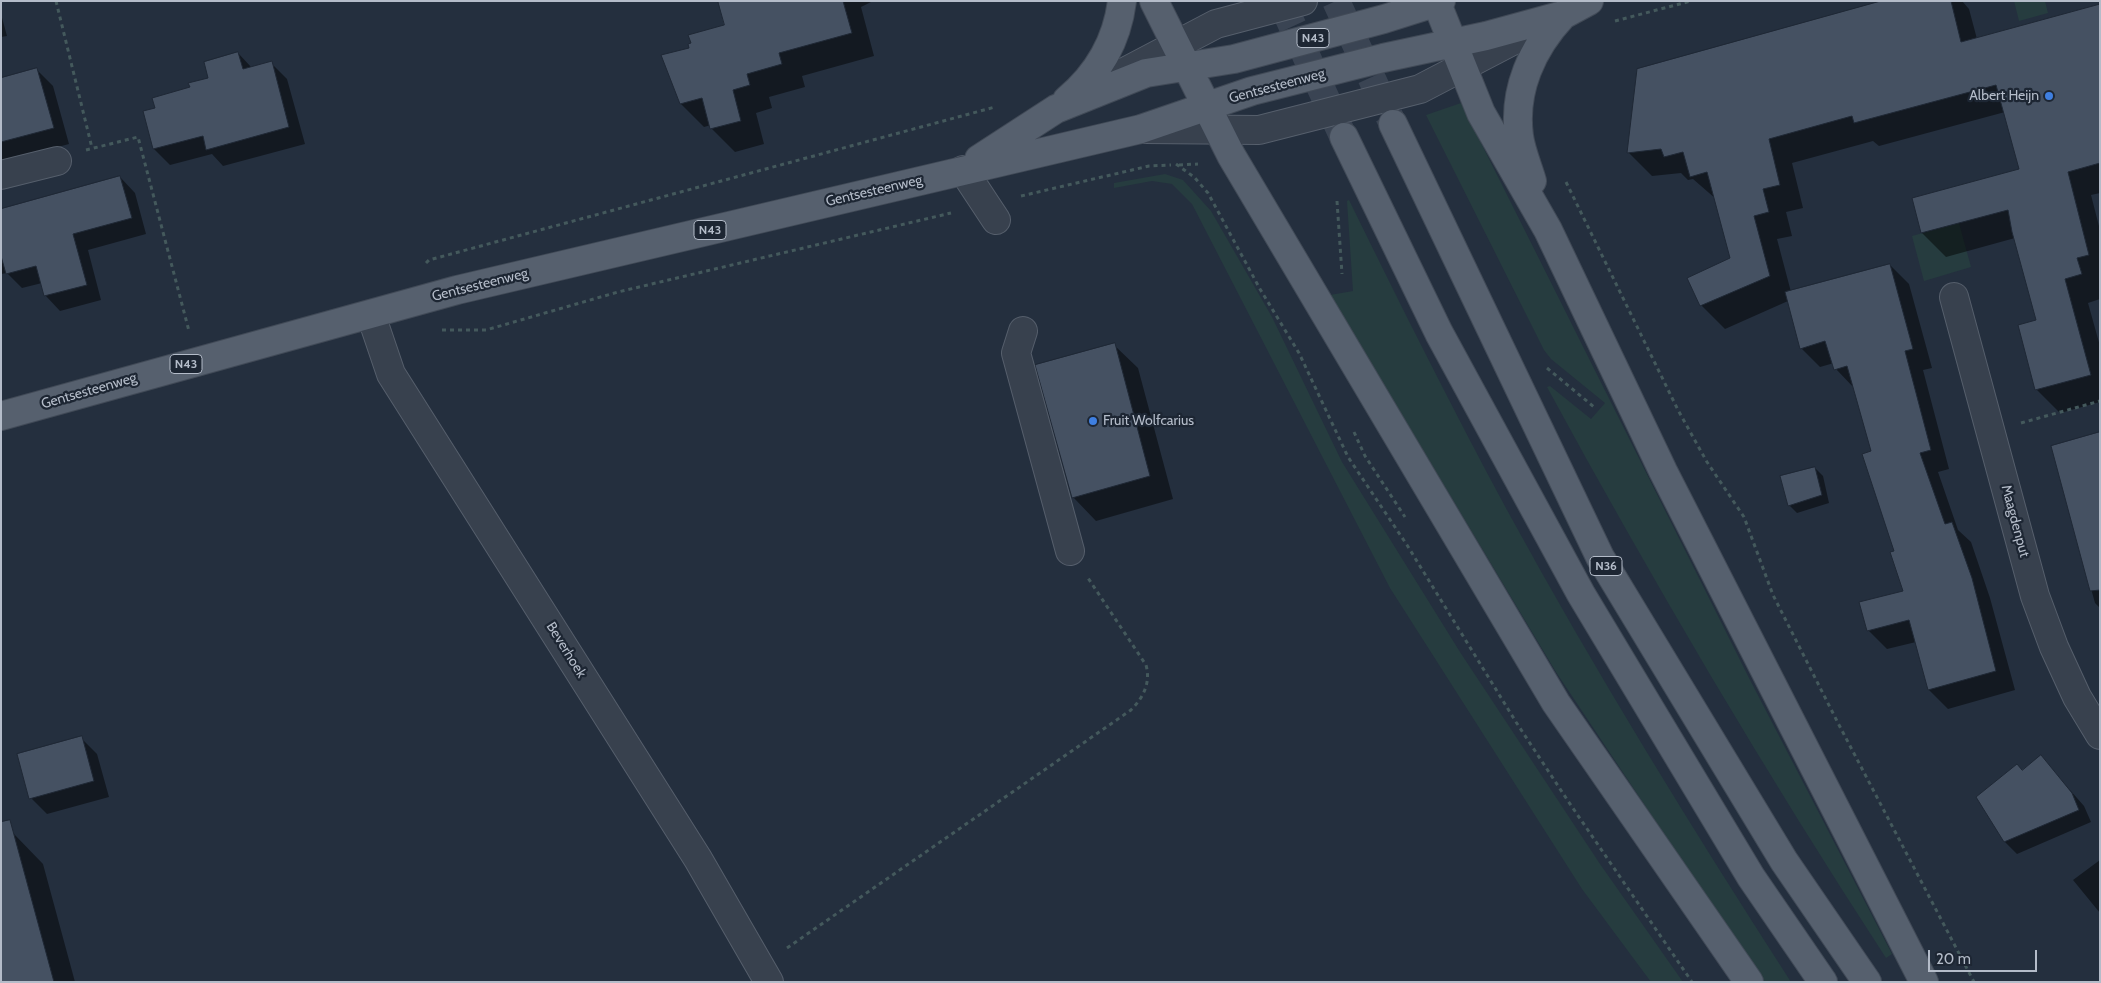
<!DOCTYPE html>
<html>
<head>
<meta charset="utf-8">
<style>
	body { margin:0 }
	#map { position:relative; width:2101px; height:983px; overflow:hidden; background:#242f3e; font-family:Cabin,sans-serif }
	canvas { display:block }
	.frame { position:absolute; inset:0; border:2px solid #b4bcc9; pointer-events:none }
	.scale { position:absolute; left:1928px; top:950px; width:109px; height:22px; box-sizing:border-box; border:2px solid #b4bcc9; border-top:0; padding-left:6px; font-size:15px; line-height:18px; white-space:nowrap; color:#b4bcc9; -webkit-text-stroke:4px #1d2633; paint-order:stroke }
</style>
</head>
<body>
<div id="map">
<canvas width="2101" height="983"></canvas>
<div class="frame"></div>
<div class="scale">20 m</div>
</div>
<script>
const g = document.querySelector('canvas').getContext('2d');
g.lineJoin = 'round';
function paint(path, color) { g.fillStyle = color; g.fill(path, 'evenodd'); }
function stroke(path, color, width, dash) { g.strokeStyle = color; g.lineWidth = width; g.lineCap = dash ? 'butt' : 'round'; g.setLineDash(dash || []); g.stroke(path); }
function label(font, color, halo, rows, align = 'center') {
  g.font = font + ' Cabin,sans-serif'; g.lineWidth = 4.5; g.setLineDash([]); g.textBaseline = 'middle'; g.strokeStyle = halo; g.fillStyle = color; for (const [text, x, y, turn = 0] of rows) {
    g.save(); g.translate(x, y); g.rotate((+turn || 0) * Math.PI / 180); g.textAlign = isNaN(turn) ? turn : align; if (halo) g.strokeText(text, 0, 0); g.fillText(text, 0, 0); g.restore();
  }
}
paint(new Path2D(`
	M 2014,1 L 2045,1 L 2048,13 L 2019,21 Z
	M 1461,103 L 1749,678 L 1892,954 L 1886,958 C 1765,772 1653,582 1547,387 L 1550,386 L 1591,419 L 1605,403 L 1551,359 L 1544,350 L 1426,115 Z
	M 1165,174 L 1183,180 L 1211,211 L 1272,317 L 1342,462 L 1460,652 L 1600,864 L 1683,982 L 1651,982 L 1582,889 L 1390,588 L 1192,204 L 1172,184 L 1152,181 L 1114,188 L 1114,183 Z
	M 1349,200 C 1400,304 1452,408 1507,510 C 1595,671 1691,827 1791,982 L 1764,982 L 1754,969 L 1556,672 L 1330,295 L 1353,291 L 1347,201 Z
	M 1959,223 L 1971,267 L 1924,281 L 1912,236 Z`), '#263c3f');
paint(new Path2D(`
	M 719,1 L 873,1 L 861,7 L 874,56 L 802,76 L 805,87 L 769,97 L 772,108 L 756,113 L 764,144 L 735,152 L 711,128 L 711,125 L 704,127 L 681,104 L 662,56 L 690,49 L 726,26 Z
	M 1888,1 L 1962,1 L 1969,9 L 1977,39 L 2100,6 L 2100,193 L 2091,195 L 2100,230 L 2100,299 L 2088,303 L 2100,346 L 2100,402 L 2060,413 L 2036,389 L 2038,321 L 2015,238 L 1946,257 L 1922,233 L 1913,199 L 2020,170 L 2005,112 L 1879,146 L 1873,141 L 1792,163 L 1803,208 L 1786,212 L 1792,236 L 1777,239 L 1791,292 L 1890,265 L 1909,284 L 1932,368 L 1923,370 L 1949,469 L 1938,472 L 1958,530 L 1971,542 L 1990,598 L 2015,690 L 1948,709 L 1929,690 L 1916,642 L 1887,649 L 1868,630 L 1904,592 L 1872,452 L 1855,389 L 1836,369 L 1834,363 L 1820,367 L 1801,348 L 1788,301 L 1725,329 L 1701,305 L 1731,259 L 1716,199 L 1693,179 L 1688,180 L 1681,173 L 1652,176 L 1628,152 Z
	M 1,14 L 7,36 L 1,37 Z
	M 238,53 L 252,68 L 271,63 L 287,79 L 305,144 L 223,166 L 212,154 L 170,165 L 154,149 L 157,109 L 210,79 Z
	M 37,70 L 53,86 L 69,144 L 1,162 L 1,79 Z
	M 120,177 L 135,193 L 146,234 L 88,250 L 101,300 L 60,311 L 45,295 L 42,283 L 22,288 L 7,273 L 1,274 L 1,210 Z
	M 1114,345 L 1138,368 L 1173,499 L 1096,521 L 1073,497 Z
	M 2100,434 L 2100,608 L 2095,603 L 2052,447 Z
	M 1815,468 L 1823,476 L 1829,503 L 1797,513 L 1789,505 Z
	M 81,738 L 97,754 L 109,797 L 47,814 L 31,798 Z
	M 2041,757 L 2084,806 L 2091,822 L 2017,854 L 2005,842 L 2023,772 Z
	M 14,834 L 43,864 L 75,982 L 1,982 Z
	M 2100,860 L 2100,913 L 2073,880 Z`), '#0007');
const building = new Path2D(`
	M 718,1 L 843,1 L 852,33 L 779,53 L 782,64 L 747,74 L 750,85 L 733,90 L 741,121 L 710,129 L 702,98 L 680,104 L 661,55 L 689,48 L 688,44 L 691,43 L 688,35 L 724,25 Z
	M 1881,1 L 1951,1 L 1961,42 L 2100,4 L 2100,163 L 2068,172 L 2089,255 L 2077,258 L 2082,274 L 2065,279 L 2091,375 L 2035,390 L 2018,325 L 2036,320 L 2012,232 L 2008,210 L 1921,233 L 1912,198 L 2019,169 L 1996,85 L 1854,123 L 1852,116 L 1769,139 L 1780,185 L 1763,189 L 1769,212 L 1754,216 L 1770,276 L 1700,306 L 1687,278 L 1730,258 L 1707,172 L 1690,177 L 1683,152 L 1664,157 L 1661,149 L 1627,153 L 1637,69 Z
	M 238,52 L 243,69 L 272,61 L 289,127 L 206,150 L 203,136 L 153,149 L 143,111 L 155,108 L 152,98 L 190,87 L 188,83 L 208,78 L 204,62 Z
	M 37,68 L 54,128 L 1,142 L 1,78 Z
	M 120,176 L 132,218 L 73,234 L 87,285 L 44,296 L 36,266 L 6,274 L 1,256 L 1,209 Z
	M 1890,264 L 1913,349 L 1905,351 L 1931,450 L 1920,453 L 1945,524 L 1952,522 L 1972,578 L 1996,671 L 1928,690 L 1909,620 L 1867,631 L 1859,602 L 1903,591 L 1890,552 L 1894,551 L 1862,454 L 1871,451 L 1847,366 L 1834,370 L 1825,341 L 1800,349 L 1785,292 Z
	M 1115,343 L 1150,476 L 1072,498 L 1035,365 Z
	M 2100,432 L 2100,590 L 2090,591 L 2051,446 Z
	M 1815,467 L 1822,495 L 1788,506 L 1780,476 Z
	M 82,736 L 94,781 L 29,799 L 17,754 Z
	M 2041,755 L 2072,793 L 2079,810 L 2004,842 L 1976,797 L 2017,764 L 2022,770 Z
	M 10,820 L 54,982 L 1,982 L 1,822 Z`);
paint(building, '#455162');
stroke(building, '#1f2835', 1);
stroke(new Path2D(`
	M 1281,1 L 1342,134
	M 1336,1 L 1391,120`), '#3a4453', 28, [28, 14]);
const minor = new Path2D(`
	M 1119,75 L 1216,24 L 1303,1
	M 1145,129 L 1259,130 L 1420,89 L 1537,28
	M 963,170 L 996,220
	M 1,175 L 57,161
	M 1954,297 L 2035,596 L 2054,647 L 2077,697 L 2100,735
	M 371,315 L 391,374 L 698,859 L 769,982
	M 1023,331 L 1016,353 L 1070,551`);
const major = new Path2D(`
	M 1154,1 L 1231,155 L 1556,703 L 1749,982
	M 1436,1 L 1481,113 L 1548,230 L 1663,471 L 1924,982
	M 1067,100 C 1098,74 1117,41 1122,1
	M 1393,124 L 1600,557 L 1784,861 L 1867,982
	M 1344,137 L 1439,333 L 1581,594 L 1751,877 L 1823,982
	M 979,159 L 1056,109 L 1146,73 L 1234,59 L 1384,19 L 1441,1
	M 1532,181 C 1528,167 1521,151 1519,136 C 1513,90 1532,48 1563,15
	M 1,416 L 457,290 L 1141,129 L 1252,91 L 1383,58 L 1486,36 L 1563,15 L 1589,1`);
stroke(minor, '#565f6c', 30);
stroke(major, '#414a57', 30);
stroke(new Path2D(`
	M 56,1 L 92,148
	M 1615,21 L 1691,1
	M 86,150 L 138,137 L 189,331
	M 1176,164 L 1194,177 L 1208,193 L 1260,289 L 1299,353 L 1348,457 L 1407,545 L 1516,722 L 1568,801 L 1692,982
	M 1179,165 L 1198,164
	M 1566,182 L 1678,410 L 1707,462 L 1744,517 L 1773,595 L 1838,723 L 1974,982
	M 1021,196 L 1149,166 L 1171,165
	M 1337,201 L 1342,274
	M 426,263 L 429,260 L 995,107
	M 442,330 L 486,330 L 618,292 L 951,213
	M 1547,368 L 1594,407
	M 2021,423 L 2100,401
	M 1354,432 L 1365,456 L 1405,517
	M 787,948 L 1131,710 C 1143,698 1151,683 1146,665 L 1088,578`), '#44595c', 3, [4, 4]);
stroke(minor, '#38414e', 28);
stroke(major, '#56606e', 28);
for (const [x, y, r, color] of [
	[2049,96,5,"#3f7fe0"],
	[1093,421,5,"#3f7fe0"]
]) { const dot = new Path2D(); dot.arc(x, y, r, 0, 2 * Math.PI); g.fillStyle = color; g.fill(dot); stroke(dot, '#1d2633', 2); }
for (const [x, y, w] of [
	[1313,38,32],
	[710,230,32],
	[186,364,32],
	[1606,566,32]
]) { const box = new Path2D(); box.roundRect(x - w / 2, y - 9.5, w, 19, 4); g.fillStyle = '#1d2633'; g.fill(box); stroke(box, '#b4bcc9', 1); }
label('bold 12px', '#b4bcc9', null, [
	["N43",1313,38],
	["N43",710,230],
	["N43",186,364],
	["N36",1606,566]
]);
label('14px', '#b4bcc9', '#1d2633', [
	["Gentsesteenweg",1277,86,-15],
	["Gentsesteenweg",874,191,-13],
	["Gentsesteenweg",480,285,-14],
	["Gentsesteenweg",89,391,-16],
	["Maagdenput",2015,521,75],
	["Beverhoek",566,650,58]
]);
label('14px', '#b4bcc9', '#1d2633', [
	["Albert Heijn",2039,96],
	["Fruit Wolfcarius",1103,421,"left"]
], 'right');
</script>
</body>
</html>
